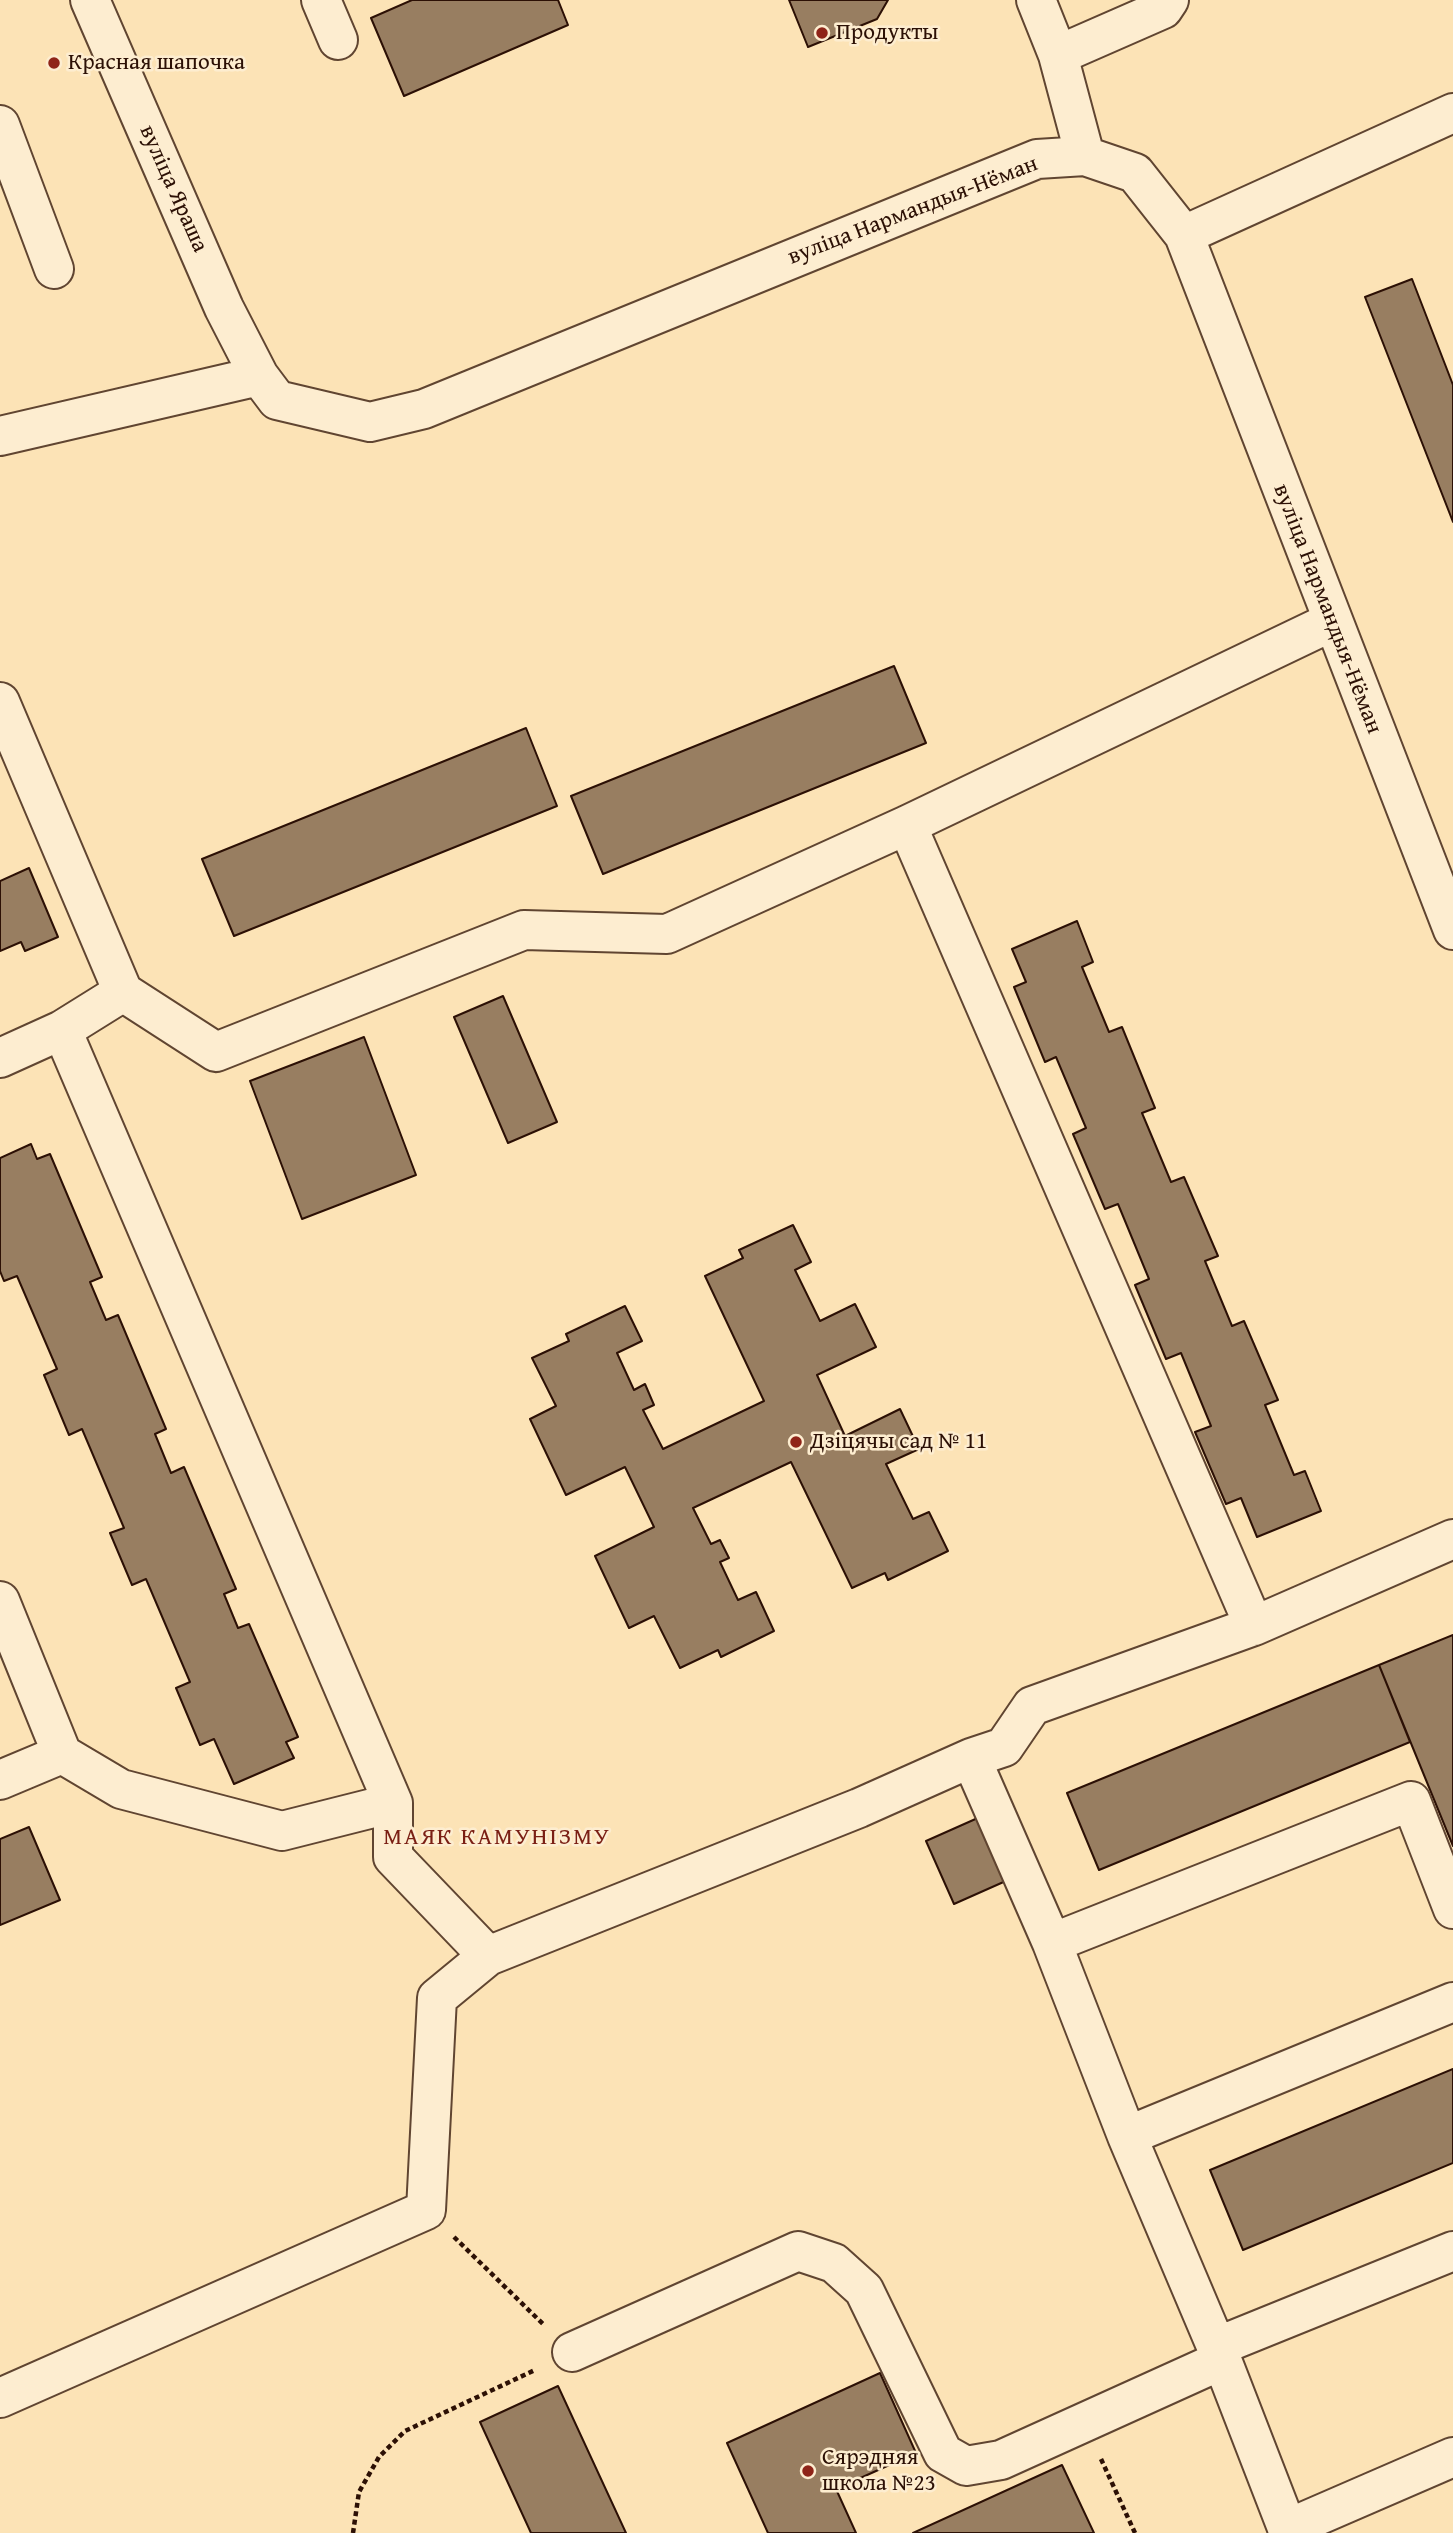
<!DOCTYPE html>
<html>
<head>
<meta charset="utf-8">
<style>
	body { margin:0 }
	canvas { display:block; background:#fce3b6 }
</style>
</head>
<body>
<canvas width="1453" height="2533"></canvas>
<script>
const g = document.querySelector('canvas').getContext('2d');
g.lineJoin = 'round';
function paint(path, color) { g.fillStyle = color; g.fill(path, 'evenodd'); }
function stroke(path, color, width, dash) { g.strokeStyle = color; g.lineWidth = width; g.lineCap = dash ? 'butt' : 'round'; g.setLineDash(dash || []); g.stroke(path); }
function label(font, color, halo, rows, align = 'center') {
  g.font = font + ' "Gentium Book Plus",serif'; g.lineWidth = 5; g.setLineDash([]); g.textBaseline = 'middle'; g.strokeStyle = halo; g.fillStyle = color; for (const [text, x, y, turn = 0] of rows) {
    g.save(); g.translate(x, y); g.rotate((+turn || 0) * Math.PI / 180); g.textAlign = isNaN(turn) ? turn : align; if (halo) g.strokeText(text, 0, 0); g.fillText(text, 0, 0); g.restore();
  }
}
const building = new Path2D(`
	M 412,0 L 558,0 L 568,25 L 404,96 L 371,18 Z
	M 789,0 L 888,0 L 877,19 L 808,47 Z
	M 1412,279 L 1453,385 L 1453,522 L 1365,297 Z
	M 894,666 L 926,743 L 603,874 L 571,796 Z
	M 526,728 L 557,806 L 234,936 L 202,859 Z
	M 29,868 L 58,937 L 25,951 L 21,942 L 0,951 L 0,881 Z
	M 1077,921 L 1093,962 L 1082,967 L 1109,1032 L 1122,1027 L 1155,1108 L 1142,1113 L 1171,1182 L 1184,1177 L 1218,1256 L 1205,1261 L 1232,1326 L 1244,1321 L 1278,1400 L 1265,1405 L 1294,1475 L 1305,1471 L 1321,1511 L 1257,1537 L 1241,1498 L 1226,1504 L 1195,1432 L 1211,1426 L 1181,1353 L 1166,1359 L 1135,1285 L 1149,1279 L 1118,1204 L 1105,1209 L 1073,1134 L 1086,1128 L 1056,1057 L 1045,1062 L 1014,987 L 1026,982 L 1012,949 Z
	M 503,996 L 557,1122 L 508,1143 L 454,1017 Z
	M 364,1037 L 416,1175 L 302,1219 L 250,1081 Z
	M 31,1144 L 37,1159 L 50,1154 L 102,1277 L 90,1282 L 106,1320 L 118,1315 L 166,1429 L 155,1434 L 171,1473 L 184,1467 L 236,1589 L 224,1594 L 238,1628 L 249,1624 L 298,1737 L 286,1742 L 294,1758 L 234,1784 L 214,1739 L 200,1745 L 176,1688 L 190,1682 L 146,1579 L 132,1585 L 110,1533 L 124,1528 L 82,1429 L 69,1435 L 44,1375 L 57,1369 L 17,1276 L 4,1281 L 0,1271 L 0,1158 Z
	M 793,1225 L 811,1262 L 795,1270 L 820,1321 L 855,1304 L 876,1347 L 817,1375 L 845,1436 L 900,1409 L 919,1449 L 886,1464 L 913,1519 L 929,1512 L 948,1551 L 888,1580 L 885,1573 L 852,1588 L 791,1462 L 693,1508 L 711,1544 L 720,1540 L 729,1558 L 720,1562 L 738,1600 L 756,1592 L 774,1631 L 721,1657 L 718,1650 L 680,1668 L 654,1616 L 629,1628 L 595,1556 L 654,1527 L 625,1467 L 566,1495 L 530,1419 L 556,1406 L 532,1358 L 569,1341 L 566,1334 L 625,1306 L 642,1341 L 617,1353 L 634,1390 L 645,1384 L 654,1405 L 643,1410 L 663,1449 L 764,1401 L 705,1276 L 743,1258 L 739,1250 Z
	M 1453,1635 L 1453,1846 L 1379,1665 Z
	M 1379,1665 L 1410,1742 L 1099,1870 L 1067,1793 Z
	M 980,1817 L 1008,1880 L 954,1904 L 926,1841 Z
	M 29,1827 L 60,1900 L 0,1925 L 0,1839 Z
	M 1453,2069 L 1453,2163 L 1243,2250 L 1210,2170 Z
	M 880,2373 L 916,2453 L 836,2489 L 856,2533 L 768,2533 L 727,2443 Z
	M 558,2386 L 626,2533 L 531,2533 L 480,2422 Z
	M 1062,2465 L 1094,2533 L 913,2533 Z`);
paint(building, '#987e61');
stroke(building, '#2c1005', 2);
const minor = new Path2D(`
	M 90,0 L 224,308 L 259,376 L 277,400 L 370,422 L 424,409 L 1037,159 L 1085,156 L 1135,173 L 1184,235 L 1453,930
	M 321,0 L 338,40
	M 1036,0 L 1058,55 L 1085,156
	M 1058,55 L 1163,9 L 1169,0
	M 0,125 L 54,269
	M 1184,235 L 1453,113
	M 0,436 L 259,376
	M 0,702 L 123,992 L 62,1030 L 393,1803 L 393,1857 L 488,1956
	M 907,825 L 1254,1626 L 1453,1539
	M 123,992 L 216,1052 L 524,930 L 667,934 L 907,825 L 1331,622
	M 0,1058 L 62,1030
	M 0,1601 L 62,1754 L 121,1789 L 282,1831 L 393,1803
	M 971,1758 L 1004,1747 L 1032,1706 L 1254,1626
	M 0,1780 L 62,1754
	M 1052,1943 L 1411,1801 L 1453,1909
	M 1127,2136 L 1453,2002
	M 1216,2347 L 1453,2251
	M 572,2352 L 798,2251 L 834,2263 L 864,2290 L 943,2453 L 966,2466 L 1001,2460 L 1222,2360
	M 0,2398 L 426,2210 L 437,1998 L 488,1956 L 859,1808 L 971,1758 L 1052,1943 L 1127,2136 L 1222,2360 L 1289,2533
	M 1287,2529 L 1453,2457`);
stroke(minor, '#604531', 42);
stroke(new Path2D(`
	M 454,2237 L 543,2324
	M 1101,2459 L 1135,2533
	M 353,2533 L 359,2492 L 379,2457 L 405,2431 L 535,2370`), '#2c1005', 4.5, [5, 3.5]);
stroke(minor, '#fdedd0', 38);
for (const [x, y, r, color] of [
	[822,33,7,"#8f2418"],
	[54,63,7,"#8f2418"],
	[796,1442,7,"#8f2418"],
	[808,2471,7,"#8f2418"]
]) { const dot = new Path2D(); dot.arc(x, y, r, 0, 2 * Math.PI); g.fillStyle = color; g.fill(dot); stroke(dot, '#fdedd0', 2.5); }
label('23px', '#2c1005', '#fdedd0', [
	["Продукты",836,33],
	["Красная шапочка",68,63],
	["Дзіцячы сад № 11",810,1442],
	["Сярэдняя",822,2458],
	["школа №23",822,2484]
], 'left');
label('23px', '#2c1005', '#fdedd0', [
	["вуліца Яраша",173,189,66],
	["вуліца Нармандыя-Нёман",913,211,-21],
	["вуліца Нармандыя-Нёман",1327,609,69]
]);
g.letterSpacing = '2px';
label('24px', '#7a1f14', '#fdedd0', [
	["МАЯК КАМУНІЗМУ",497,1838]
]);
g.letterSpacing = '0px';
</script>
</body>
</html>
